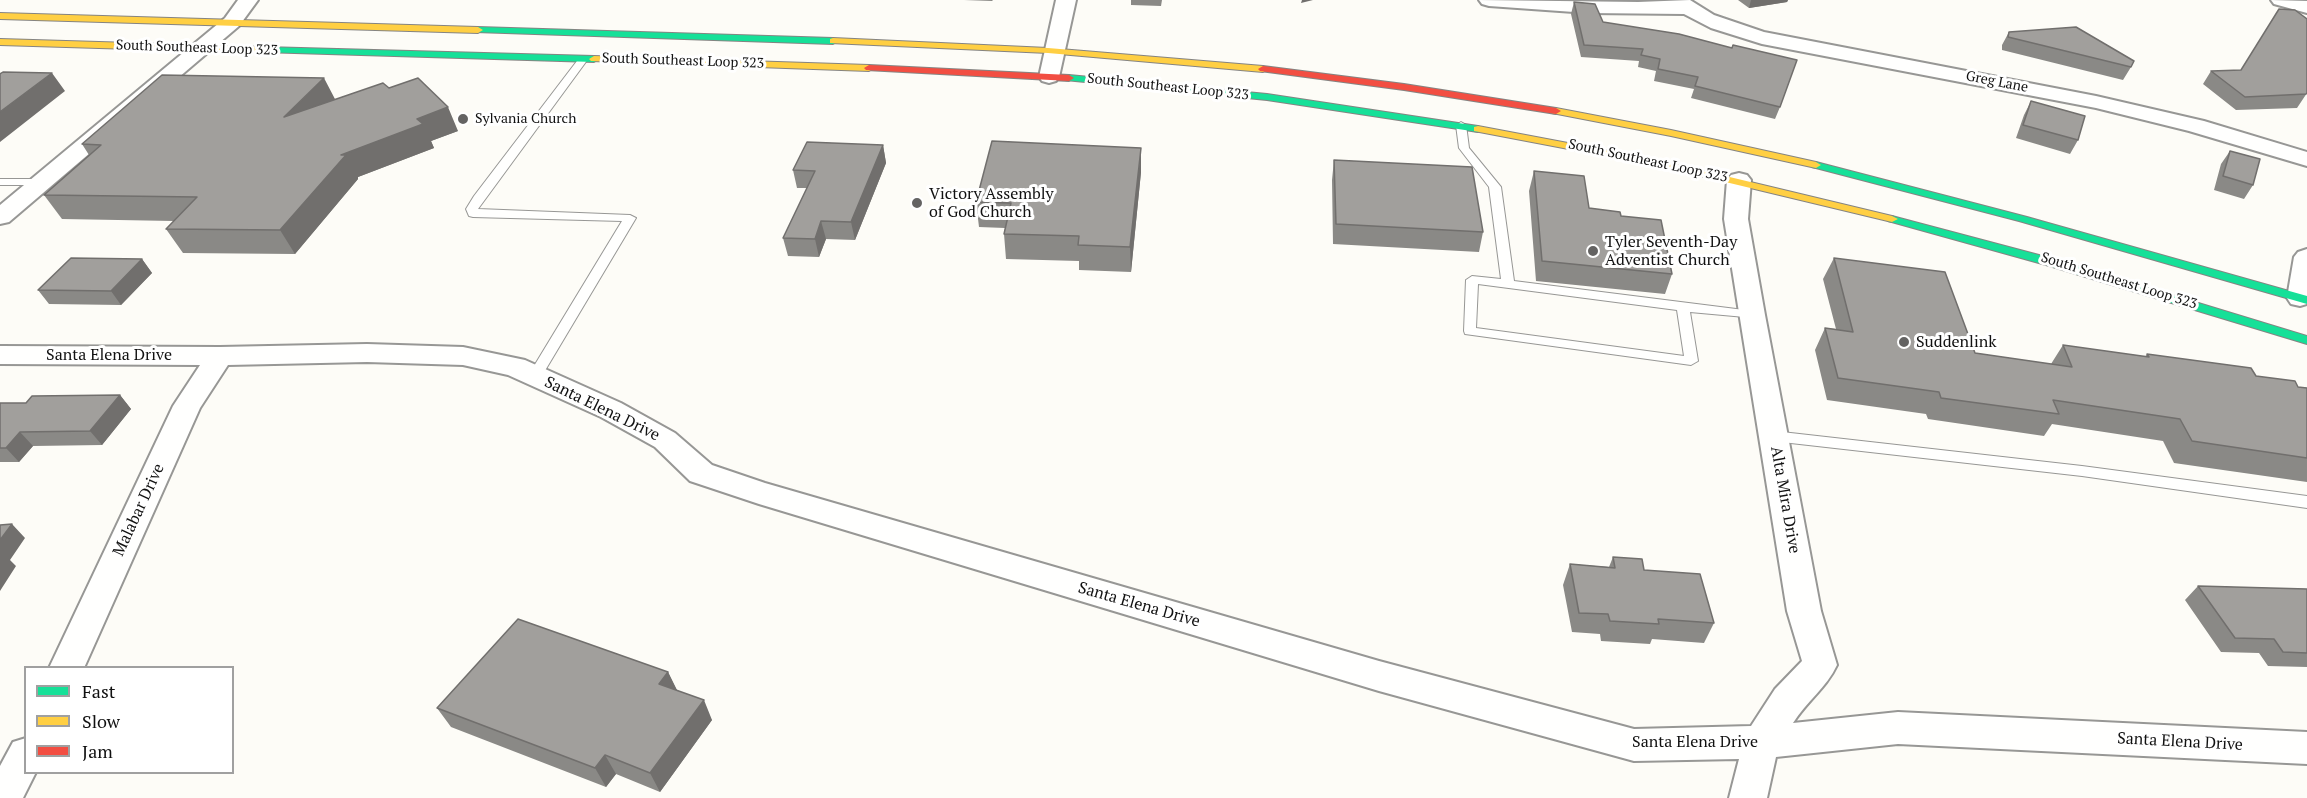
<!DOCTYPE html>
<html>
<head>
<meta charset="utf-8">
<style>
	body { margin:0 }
	#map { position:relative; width:2307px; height:798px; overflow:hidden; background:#fdfcf7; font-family:"PT Serif",serif }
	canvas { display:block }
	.legend { position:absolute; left:24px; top:666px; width:210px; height:108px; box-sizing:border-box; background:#fff; border:2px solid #a0a0a0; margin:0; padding:8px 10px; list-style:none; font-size:18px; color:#111 }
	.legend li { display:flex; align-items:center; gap:12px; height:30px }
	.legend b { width:30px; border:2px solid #a0a0a0 }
</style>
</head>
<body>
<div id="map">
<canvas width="2307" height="798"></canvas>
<ul class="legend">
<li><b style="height:8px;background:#16e098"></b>Fast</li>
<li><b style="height:8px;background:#ffcf43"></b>Slow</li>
<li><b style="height:8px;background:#f24e42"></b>Jam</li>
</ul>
</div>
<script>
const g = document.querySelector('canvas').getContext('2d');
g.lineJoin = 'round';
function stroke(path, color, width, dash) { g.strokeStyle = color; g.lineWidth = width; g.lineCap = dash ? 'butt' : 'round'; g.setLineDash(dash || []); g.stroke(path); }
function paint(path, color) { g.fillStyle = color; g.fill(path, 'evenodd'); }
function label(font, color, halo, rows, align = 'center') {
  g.font = font + ' "PT Serif",serif'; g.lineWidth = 6; g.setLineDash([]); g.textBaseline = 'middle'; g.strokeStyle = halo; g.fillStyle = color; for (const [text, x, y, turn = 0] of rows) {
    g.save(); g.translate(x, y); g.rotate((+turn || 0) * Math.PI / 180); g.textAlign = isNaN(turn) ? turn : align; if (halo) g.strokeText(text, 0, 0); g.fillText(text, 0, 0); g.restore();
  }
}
const lane = new Path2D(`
	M 583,56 L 588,59 L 478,209 L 630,215 L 636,218 L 540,379 L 535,381 L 528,376 L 622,221 L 473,217 L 469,216 L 466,209 L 474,196 L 580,57 Z
	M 1461,122 L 1466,125 L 1469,148 L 1501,187 L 1514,281 L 1752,311 L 1756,312 L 1758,315 L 1756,318 L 1690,312 L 1698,361 L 1691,365 L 1465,334 L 1464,331 L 1466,280 L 1472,276 L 1501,279 L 1489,187 L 1459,148 L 1456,125 ZM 1478,284 L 1677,310 L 1684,356 L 1476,328 Z
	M 0,179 L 41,179 L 47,182 L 41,185 L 0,185 Z
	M 1773,431 L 2082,466 L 2307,496 L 2307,508 L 2082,476 L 1773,441 L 1766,436 Z`);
const street = new Path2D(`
	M 238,0 L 258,0 L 239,26 L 9,222 L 0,224 L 0,205 L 225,18 Z
	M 1056,0 L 1076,0 L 1059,77 L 1056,81 L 1049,83 L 1042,81 L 1039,77 Z
	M 1479,0 L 1638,2 L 1690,0 L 1714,15 L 1764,32 L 2096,96 L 2204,121 L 2307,152 L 2307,166 L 2189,131 L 2096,108 L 1762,44 L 1711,28 L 1684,14 L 1588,13 L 1489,6 L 1482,4 Z
	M 2271,0 L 2307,1 L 2307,13 L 2274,4 Z
	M 1739,173 L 1747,175 L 1751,180 L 1748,219 L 1765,315 L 1821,611 L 1837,665 C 1827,687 1806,702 1793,723 L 1898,712 L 2307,732 L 2307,764 L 1898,744 L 1776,757 L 1767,798 L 1729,798 L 1739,759 L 1634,761 L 1379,691 L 759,504 L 690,481 L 655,447 L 601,417 L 508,375 L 463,365 L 367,362 L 228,365 L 200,408 L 84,668 L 49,668 L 173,406 L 200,365 L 0,364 L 0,346 L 220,347 L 367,344 L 463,347 L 525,360 L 621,403 L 675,433 L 712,465 L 765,483 L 1379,661 L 1634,729 L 1751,726 L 1775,689 L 1802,661 L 1787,611 L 1724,219 L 1727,180 L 1731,175 Z
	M 2307,249 L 2307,304 L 2300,306 L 2291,304 L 2287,298 L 2294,257 L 2298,252 Z
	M 26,738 L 26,772 L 36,772 L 23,798 L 0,798 L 0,766 L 13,742 Z`);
const fast = new Path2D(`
	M 478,27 L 833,38 L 838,41 L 833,44 L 475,32 L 475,28 Z
	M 264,47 L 594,56 L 599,59 L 594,62 L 261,52 L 261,48 Z
	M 1069,75 L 1267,94 L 1478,126 L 1483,129 L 1478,132 L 1267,100 L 1065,80 L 1065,76 Z
	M 1816,162 L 2027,217 L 2307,296 L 2307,304 L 2019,221 L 1812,167 L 1811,165 Z
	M 1892,216 L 2054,259 L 2307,336 L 2307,344 L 2046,265 L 1888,221 L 1886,219 Z`);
const slow = new Path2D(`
	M 0,13 L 478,27 L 483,30 L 478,33 L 0,19 Z
	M 833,38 L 1048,48 L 1263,66 L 1268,69 L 1263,72 L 1048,53 L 830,43 L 830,39 Z
	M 0,39 L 264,47 L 269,50 L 264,53 L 0,45 Z
	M 594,56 L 869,65 L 874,68 L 869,71 L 591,61 L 589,59 Z
	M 1556,108 L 1671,130 L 1816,162 L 1821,165 L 1816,168 L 1671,136 L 1552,113 L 1552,109 Z
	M 1478,126 L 1663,161 L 1892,216 L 1898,219 L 1892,222 L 1663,167 L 1474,131 L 1474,127 Z`);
const jam = new Path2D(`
	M 869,65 L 1069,75 L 1074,78 L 1069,81 L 866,70 L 864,68 Z
	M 1263,66 L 1404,84 L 1556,108 L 1561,111 L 1556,114 L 1404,90 L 1260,71 L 1258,69 Z`);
stroke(lane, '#979795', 2);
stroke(street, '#979795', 4);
stroke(fast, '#858482', 2);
stroke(slow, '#858482', 2);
stroke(jam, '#858482', 2);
paint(lane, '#fffffe');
paint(street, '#fffffe');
paint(fast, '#16e098');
paint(slow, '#ffcf43');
paint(jam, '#f24e42');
paint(new Path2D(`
	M 964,0 L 993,0 L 992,1 Z
	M 1131,0 L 1162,0 L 1161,6 L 1131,5 Z
	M 1738,0 L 1788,0 L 1787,2 L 1749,8 Z
	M 1574,2 L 1603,22 L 1780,107 L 1775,119 L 1691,98 L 1694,89 L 1654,81 L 1656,71 L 1638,67 L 1639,61 L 1581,57 L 1571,14 Z
	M 2009,32 L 2131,67 L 2123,80 L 2002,50 L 2002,45 Z
	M 2211,71 L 2307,93 L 2297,108 L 2236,110 L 2203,84 Z
	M 389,88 L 458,131 L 431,141 L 434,148 L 358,177 L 358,179 L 295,254 L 183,253 L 166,229 L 174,221 L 62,219 L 44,195 L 89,155 L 82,144 L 335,100 Z
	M 2031,101 L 2078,140 L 2070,154 L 2016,138 L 2024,115 Z
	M 883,145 L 886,163 L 855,240 L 826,239 L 819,257 L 788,256 L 783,238 L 807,188 L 797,188 L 793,170 Z
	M 2230,151 L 2253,185 L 2244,199 L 2214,190 L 2221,164 Z
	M 1334,160 L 1483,232 L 1479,252 L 1333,244 L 1332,180 Z
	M 1534,171 L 1589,208 L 1621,216 L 1672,274 L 1665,294 L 1536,281 L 1529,191 Z
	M 1141,172 L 1131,272 L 1079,270 L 1079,261 L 1006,259 L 1004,234 L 1005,228 L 979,227 L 976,202 Z
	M 1834,258 L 1975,353 L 2051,364 L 2063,345 L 2145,357 L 2147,354 L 2256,376 L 2298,387 L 2307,388 L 2307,482 L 2174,463 L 2163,441 L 2052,424 L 2044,436 L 1928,419 L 1926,414 L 1827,400 L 1815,350 L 1825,328 L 1836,329 L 1823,279 Z
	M 142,259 L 152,273 L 121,305 L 49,304 L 38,290 Z
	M 120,395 L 131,409 L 102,445 L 33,446 L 19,462 L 0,462 L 0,403 L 26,403 Z
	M 1613,557 L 1644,570 L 1714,623 L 1704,643 L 1652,639 L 1650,644 L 1601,641 L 1600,634 L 1572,632 L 1563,585 L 1570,564 L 1609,567 Z
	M 2198,586 L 2307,589 L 2307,667 L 2268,666 L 2259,653 L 2221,652 L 2185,600 Z
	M 668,672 L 677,691 L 712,720 L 660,792 L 616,774 L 606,787 L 451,727 L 437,708 Z`), '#8a8986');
paint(new Path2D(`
	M 1302,0 L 1313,0 L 1301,3 Z
	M 1751,0 L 1788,0 L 1787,2 L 1749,8 Z
	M 52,73 L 65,91 L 0,142 L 0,112 Z
	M 324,78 L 336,101 L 284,117 Z
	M 448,107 L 458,131 L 431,141 L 434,148 L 358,177 L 358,179 L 295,254 L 280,230 L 341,155 L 417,119 Z
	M 883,145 L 886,163 L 855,240 L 851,222 Z
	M 1141,148 L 1141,172 L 1131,272 L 1130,247 Z
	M 821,221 L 826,239 L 819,257 L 815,239 Z
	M 142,259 L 152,273 L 121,305 L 111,291 Z
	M 120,395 L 131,409 L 102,445 L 90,431 Z
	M 20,432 L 33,446 L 19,462 L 6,448 Z
	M 12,524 L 25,538 L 10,560 L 16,566 L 0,591 L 0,540 Z
	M 668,672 L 678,692 L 659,684 Z
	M 704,700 L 712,720 L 660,792 L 650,773 Z
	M 605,755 L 616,774 L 606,787 L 595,768 Z`), '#716f6d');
const building = new Path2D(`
	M 1574,2 L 1595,4 L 1603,22 L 1679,34 L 1732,48 L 1733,45 L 1797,60 L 1780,107 L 1695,86 L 1698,77 L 1658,69 L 1660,59 L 1641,55 L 1643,49 L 1584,45 Z
	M 2279,9 L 2295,10 L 2307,19 L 2307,93 L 2306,94 L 2245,97 L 2211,71 L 2241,70 Z
	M 2076,27 L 2134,61 L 2131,67 L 2008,37 L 2009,32 Z
	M 3,72 L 52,73 L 0,112 L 0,74 Z
	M 162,75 L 324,78 L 284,117 L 383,83 L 389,88 L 418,78 L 448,107 L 417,119 L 423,124 L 341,155 L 346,155 L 280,230 L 166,229 L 197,197 L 44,195 L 101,145 L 82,144 Z
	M 2031,101 L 2085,116 L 2078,140 L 2023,125 Z
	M 992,141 L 1141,148 L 1130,247 L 1078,245 L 1079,236 L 1004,234 L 1011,203 L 976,202 Z
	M 807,142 L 883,145 L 851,222 L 821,221 L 815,239 L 783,238 L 815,171 L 793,170 Z
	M 2230,151 L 2260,159 L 2253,185 L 2223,176 Z
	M 1334,160 L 1472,167 L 1483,232 L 1336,224 Z
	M 1534,171 L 1584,176 L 1589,208 L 1620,212 L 1621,216 L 1661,220 L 1672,274 L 1542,261 Z
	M 71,258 L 142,259 L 111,291 L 38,290 Z
	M 1834,258 L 1945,272 L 1975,353 L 2072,367 L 2063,345 L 2149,357 L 2147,354 L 2251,368 L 2256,376 L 2295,381 L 2298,387 L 2307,388 L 2307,458 L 2192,441 L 2180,419 L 2053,400 L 2059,414 L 1941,398 L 1939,392 L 1838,378 L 1825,328 L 1853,332 Z
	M 120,395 L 90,431 L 20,432 L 6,448 L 0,448 L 0,403 L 26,403 L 32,396 Z
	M 12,524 L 0,540 L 0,525 Z
	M 1613,557 L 1642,559 L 1644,570 L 1700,574 L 1714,623 L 1658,619 L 1659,624 L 1610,621 L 1608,614 L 1579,613 L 1570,564 L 1615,568 Z
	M 2198,586 L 2307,589 L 2307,653 L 2283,652 L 2274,639 L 2235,638 Z
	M 518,619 L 668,672 L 659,684 L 704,700 L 650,773 L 605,755 L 595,768 L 437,708 Z`);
paint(building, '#a19f9c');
stroke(building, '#716f6d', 1.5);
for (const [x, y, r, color] of [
	[463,119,6,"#646362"],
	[917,203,6,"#646362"],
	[1593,251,6,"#646362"],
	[1904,342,6,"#646362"]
]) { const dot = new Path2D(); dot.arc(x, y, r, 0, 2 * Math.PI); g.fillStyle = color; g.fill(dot); stroke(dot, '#fff', 2); }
label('14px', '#111', '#fff', [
	["South Southeast Loop 323",197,48,2],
	["South Southeast Loop 323",683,61,2],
	["Greg Lane",1997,82,11],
	["South Southeast Loop 323",1168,87,6],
	["South Southeast Loop 323",1648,161,12],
	["South Southeast Loop 323",2119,281,17]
]);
label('14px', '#111', '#fff', [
	["Sylvania Church",475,119]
], 'left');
label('16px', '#111', '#fff', [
	["Victory Assembly",929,194],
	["of God Church",929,212],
	["Tyler Seventh-Day",1605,242],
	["Adventist Church",1605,260],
	["Suddenlink",1916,342]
], 'left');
label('16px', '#111', '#fff', [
	["Santa Elena Drive",109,355],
	["Santa Elena Drive",602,409,26],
	["Alta Mira Drive",1785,500,80],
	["Malabar Drive",139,510,-65],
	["Santa Elena Drive",1139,605,16],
	["Santa Elena Drive",1695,742],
	["Santa Elena Drive",2180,742,3]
]);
</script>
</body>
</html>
